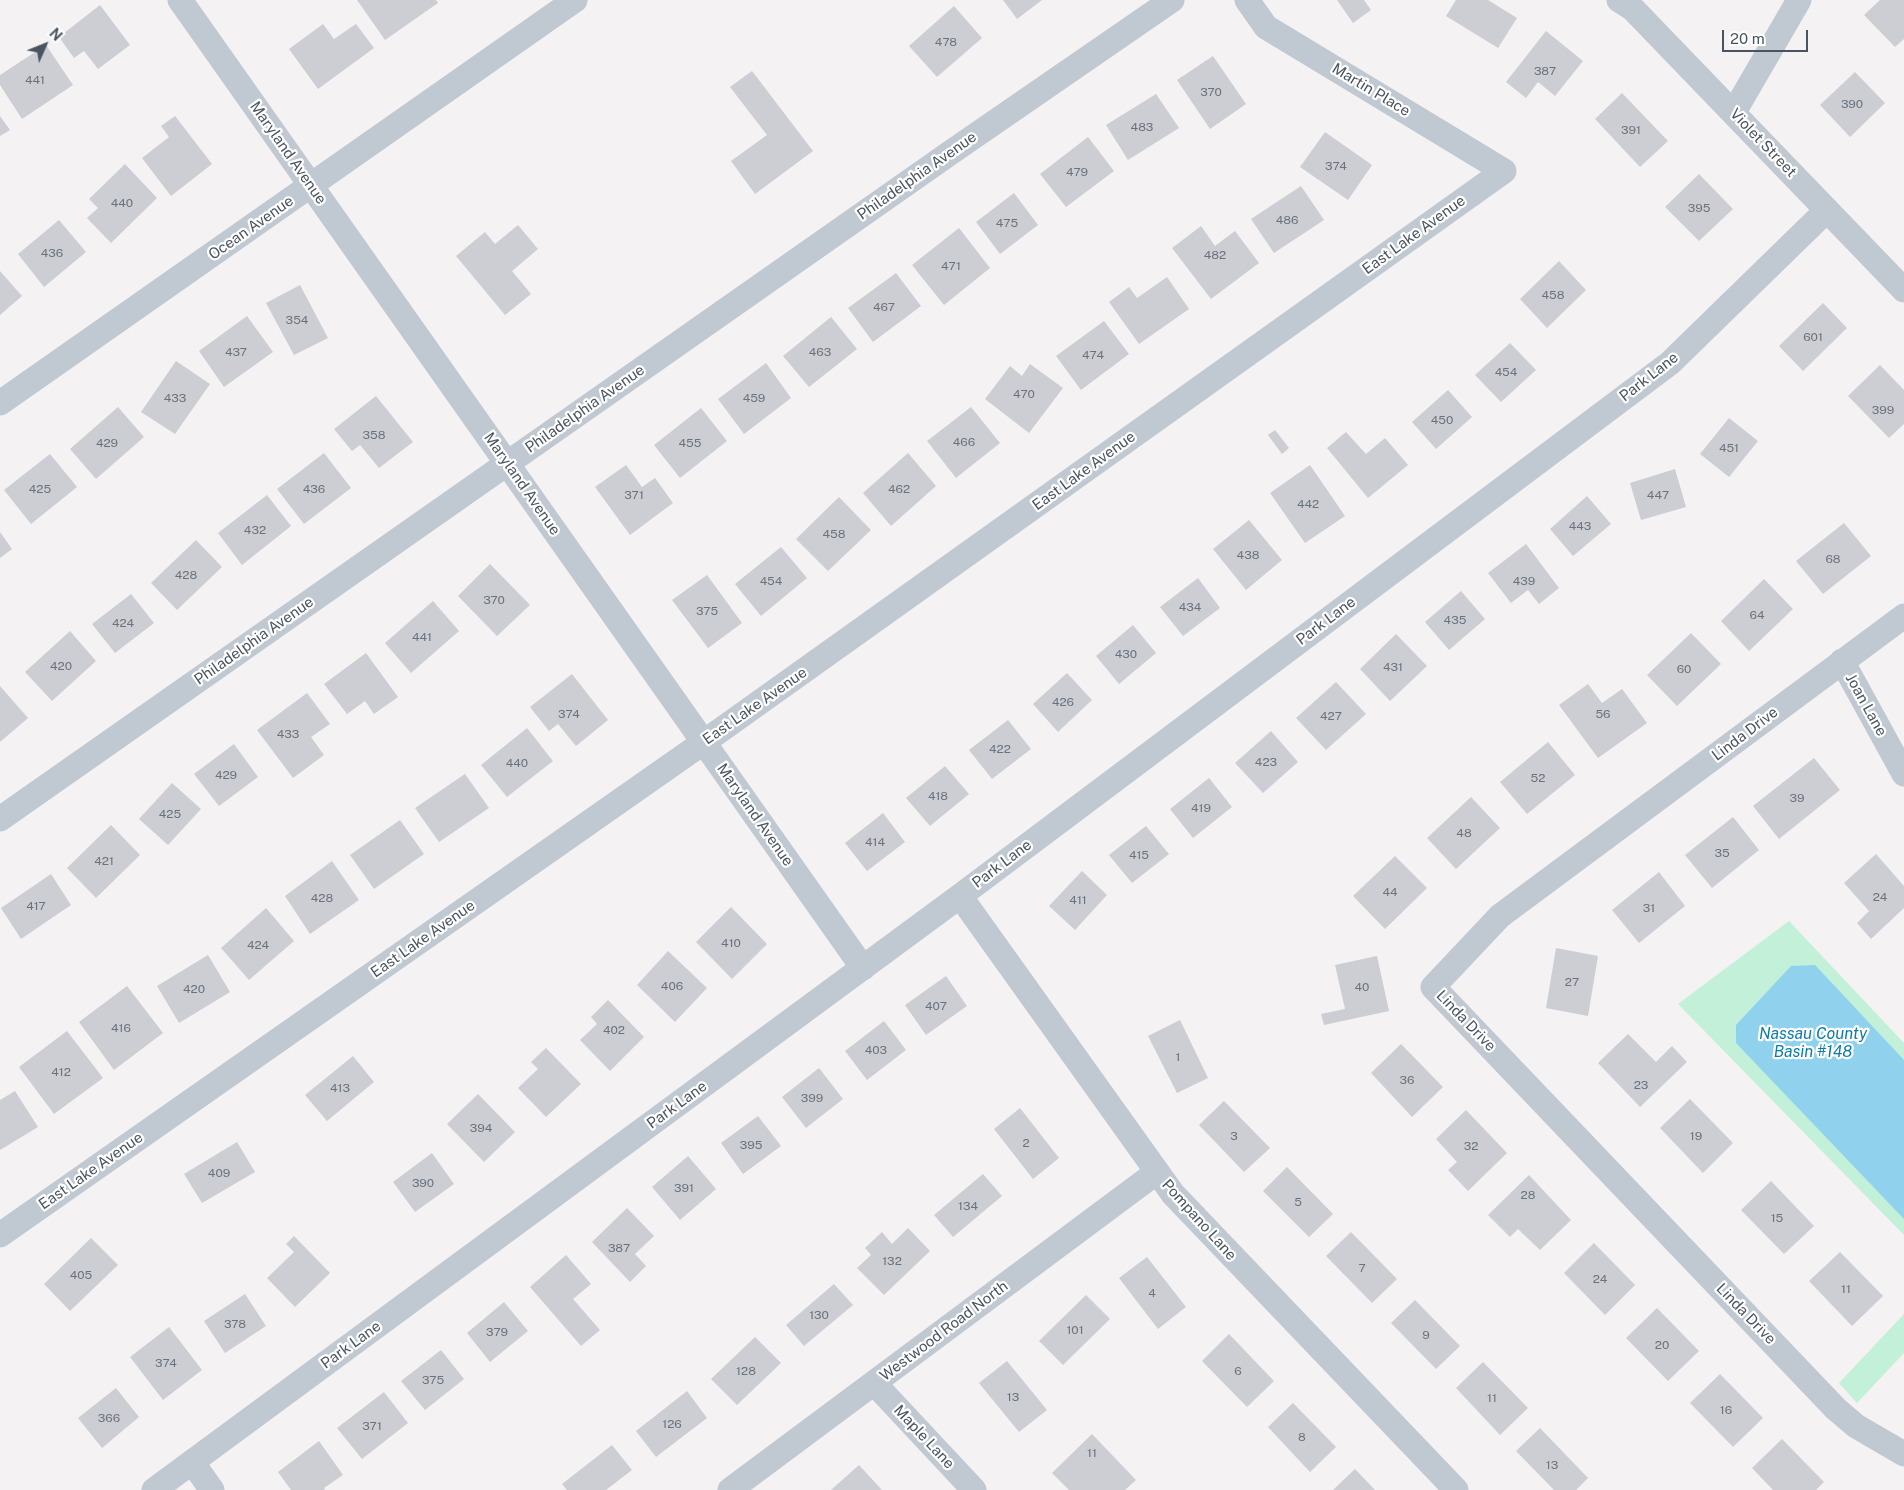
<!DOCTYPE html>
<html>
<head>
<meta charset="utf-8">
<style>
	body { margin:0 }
	#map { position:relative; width:1904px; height:1490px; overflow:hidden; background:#f4f2f2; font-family:"Public Sans",sans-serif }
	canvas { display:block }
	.north { position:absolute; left:20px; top:20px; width:50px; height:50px; -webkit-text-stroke:4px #fff; paint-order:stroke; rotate:46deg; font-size:14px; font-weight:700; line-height:20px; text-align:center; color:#4a5460 }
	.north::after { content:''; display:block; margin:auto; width:18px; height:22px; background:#4a5460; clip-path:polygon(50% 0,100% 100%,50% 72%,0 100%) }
	.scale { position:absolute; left:1722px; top:30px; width:86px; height:22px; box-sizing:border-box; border:2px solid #4a5460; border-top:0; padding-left:6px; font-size:15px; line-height:18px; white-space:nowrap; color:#4a5460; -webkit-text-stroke:4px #fff; paint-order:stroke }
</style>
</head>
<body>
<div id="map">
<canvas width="1904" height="1490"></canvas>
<div class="north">N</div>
<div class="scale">20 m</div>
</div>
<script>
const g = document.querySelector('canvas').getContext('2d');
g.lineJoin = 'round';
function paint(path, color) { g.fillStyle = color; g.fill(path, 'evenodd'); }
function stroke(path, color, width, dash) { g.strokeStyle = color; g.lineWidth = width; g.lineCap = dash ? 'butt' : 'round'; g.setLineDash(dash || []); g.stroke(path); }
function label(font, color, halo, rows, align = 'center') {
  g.font = font + ' "Public Sans",sans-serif'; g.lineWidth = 4.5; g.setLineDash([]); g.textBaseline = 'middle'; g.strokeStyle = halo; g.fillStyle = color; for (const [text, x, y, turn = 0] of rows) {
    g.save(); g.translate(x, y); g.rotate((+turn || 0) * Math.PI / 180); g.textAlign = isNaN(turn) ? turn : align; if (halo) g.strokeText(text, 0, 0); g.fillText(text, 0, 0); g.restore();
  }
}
paint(new Path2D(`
	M 1789,921 L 1904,1043 L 1904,1235 L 1678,1004 Z
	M 1904,1314 L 1904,1353 L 1857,1403 L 1839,1383 Z`), '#c2f0d8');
paint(new Path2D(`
	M 1815,965 L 1904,1060 L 1904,1219 L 1736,1043 L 1736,1025 L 1791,966 Z`), '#90d2ed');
paint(new Path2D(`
	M 357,0 L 436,0 L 438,3 L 385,40 Z
	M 1003,0 L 1042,0 L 1017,19 Z
	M 1337,0 L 1364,0 L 1371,10 L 1353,23 Z
	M 1456,0 L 1488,0 L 1517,18 L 1498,48 L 1446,16 Z
	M 1880,0 L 1904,0 L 1904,39 L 1895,47 L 1864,15 Z
	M 100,5 L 130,45 L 98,69 L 84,51 L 74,58 L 59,37 Z
	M 954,6 L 982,38 L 937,77 L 909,46 Z
	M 323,24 L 334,39 L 356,24 L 374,48 L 318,89 L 289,49 Z
	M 1546,31 L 1583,61 L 1555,96 L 1538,82 L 1526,98 L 1506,82 Z
	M 46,45 L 73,85 L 22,119 L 0,85 L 0,75 Z
	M 1213,56 L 1246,104 L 1210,129 L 1177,80 Z
	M 752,71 L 813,151 L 755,194 L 731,161 L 767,135 L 730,87 Z
	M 1855,72 L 1885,103 L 1850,137 L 1820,105 Z
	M 1622,93 L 1668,141 L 1640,167 L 1595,119 Z
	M 1156,94 L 1179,128 L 1128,160 L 1106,125 Z
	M 0,116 L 10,130 L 0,136 Z
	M 175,116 L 212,164 L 171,196 L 142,158 L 169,137 L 161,126 Z
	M 1325,132 L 1372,165 L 1348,200 L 1300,167 Z
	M 1088,137 L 1114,171 L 1066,207 L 1040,174 Z
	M 125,164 L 157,198 L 111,243 L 87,218 L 98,208 L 89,199 Z
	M 1699,174 L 1733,209 L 1699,241 L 1665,207 Z
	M 1301,186 L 1324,220 L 1274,253 L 1251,219 Z
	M 1014,193 L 1038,225 L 1000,254 L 976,222 Z
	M 59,220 L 86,252 L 44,287 L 18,254 Z
	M 518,225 L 538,249 L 512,271 L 531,294 L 505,315 L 456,256 L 485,232 L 495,244 Z
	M 1201,226 L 1215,246 L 1235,231 L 1259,263 L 1211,299 L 1172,248 Z
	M 959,228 L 990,268 L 944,305 L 912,265 Z
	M 1559,261 L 1586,290 L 1547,328 L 1520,299 Z
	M 0,271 L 22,296 L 0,315 Z
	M 896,273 L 921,306 L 873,342 L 848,308 Z
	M 1167,277 L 1189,309 L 1139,344 L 1109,302 L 1129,287 L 1137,298 Z
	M 300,285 L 328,338 L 294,355 L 266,303 Z
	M 1823,303 L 1847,328 L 1803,371 L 1779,346 Z
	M 247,316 L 273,352 L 224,387 L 199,351 Z
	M 831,317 L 857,349 L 809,387 L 783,356 Z
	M 1104,321 L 1129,354 L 1081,390 L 1056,356 Z
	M 1510,343 L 1536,370 L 1501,402 L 1475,375 Z
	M 176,361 L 210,384 L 175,434 L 141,412 Z
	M 766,363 L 791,398 L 744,434 L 718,399 Z
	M 1030,364 L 1063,388 L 1029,433 L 985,399 L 1010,366 L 1022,376 Z
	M 1880,365 L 1904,390 L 1904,424 L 1889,438 L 1848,396 Z
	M 1448,390 L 1472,417 L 1436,449 L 1412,422 Z
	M 376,396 L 413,442 L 379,468 L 360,445 L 352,451 L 334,429 Z
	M 118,407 L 144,437 L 96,479 L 70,449 Z
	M 971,407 L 1000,443 L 956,478 L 927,441 Z
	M 701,408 L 727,441 L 680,478 L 654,445 Z
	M 1729,418 L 1758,441 L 1729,477 L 1700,454 Z
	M 1275,430 L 1289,448 L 1282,454 L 1268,435 Z
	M 1346,432 L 1366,454 L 1385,438 L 1408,465 L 1368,498 L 1327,448 Z
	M 324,453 L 351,488 L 304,524 L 277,489 Z
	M 908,453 L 936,486 L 891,526 L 863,493 Z
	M 50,454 L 77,487 L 31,524 L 4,490 Z
	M 626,465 L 642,487 L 655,478 L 673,503 L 630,535 L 595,487 Z
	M 1310,465 L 1345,516 L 1305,543 L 1270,493 Z
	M 1675,469 L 1686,507 L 1641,520 L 1630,483 Z
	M 267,495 L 291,526 L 242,565 L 218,533 Z
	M 1587,496 L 1611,524 L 1573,556 L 1550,529 Z
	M 839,497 L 871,530 L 828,571 L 796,539 Z
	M 1249,520 L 1282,560 L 1246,590 L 1213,549 Z
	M 1844,523 L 1871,556 L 1823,594 L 1796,561 Z
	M 0,532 L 12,549 L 0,558 Z
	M 196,540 L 222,567 L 177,610 L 151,583 Z
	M 1526,544 L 1559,588 L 1539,604 L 1528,590 L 1511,603 L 1488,573 Z
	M 781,547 L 807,578 L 761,616 L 735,584 Z
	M 490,564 L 530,605 L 497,636 L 458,596 Z
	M 707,575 L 742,623 L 708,648 L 672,600 Z
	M 1198,578 L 1220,608 L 1183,636 L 1160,607 Z
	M 1764,579 L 1793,609 L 1749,651 L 1721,621 Z
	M 1461,591 L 1485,619 L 1449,650 L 1425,622 Z
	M 131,594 L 154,623 L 115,653 L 92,624 Z
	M 433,601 L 459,631 L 411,673 L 385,643 Z
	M 1133,625 L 1156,653 L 1119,684 L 1096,656 Z
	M 70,631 L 96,661 L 52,701 L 25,672 Z
	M 1691,633 L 1721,664 L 1677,706 L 1647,675 Z
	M 1396,634 L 1427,666 L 1390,701 L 1360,669 Z
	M 366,653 L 398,697 L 374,714 L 365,701 L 347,714 L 324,684 Z
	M 1067,673 L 1092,700 L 1058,732 L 1033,704 Z
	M 572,674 L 608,720 L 576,746 L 558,724 L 549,731 L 530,707 Z
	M 1336,682 L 1366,714 L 1326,750 L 1296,718 Z
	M 1588,684 L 1602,703 L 1622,689 L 1647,723 L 1598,758 L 1559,705 Z
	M 0,686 L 28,718 L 0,742 Z
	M 307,693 L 330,724 L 311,737 L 324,755 L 293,778 L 257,730 Z
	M 1008,720 L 1031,749 L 992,779 L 969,750 Z
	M 527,728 L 553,761 L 507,797 L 481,765 Z
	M 1271,731 L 1298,762 L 1263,793 L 1235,763 Z
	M 1548,742 L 1575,775 L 1527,814 L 1500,782 Z
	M 234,744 L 258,777 L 219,806 L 194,774 Z
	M 1814,758 L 1840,790 L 1779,839 L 1753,806 Z
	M 945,766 L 969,794 L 930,826 L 906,798 Z
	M 465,774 L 489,808 L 439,842 L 415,808 Z
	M 1209,778 L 1232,807 L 1193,838 L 1170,809 Z
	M 172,783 L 201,809 L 168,845 L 139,819 Z
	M 1471,797 L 1500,828 L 1456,869 L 1427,838 Z
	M 883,813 L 905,842 L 867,871 L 845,843 Z
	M 1733,817 L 1759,850 L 1712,888 L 1685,855 Z
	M 400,820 L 424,854 L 374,889 L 350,855 Z
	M 111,825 L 140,855 L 96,898 L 67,868 Z
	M 1146,826 L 1169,854 L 1132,883 L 1109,855 Z
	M 1876,854 L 1904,886 L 1904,908 L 1871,939 L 1857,923 L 1869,911 L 1844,883 Z
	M 1395,856 L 1427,888 L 1385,929 L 1353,896 Z
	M 332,861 L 359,900 L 310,934 L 285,896 Z
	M 1082,871 L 1107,895 L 1075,930 L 1049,906 Z
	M 1659,872 L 1685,906 L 1639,943 L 1612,910 Z
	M 51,874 L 71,905 L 21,939 L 1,908 Z
	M 731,907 L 767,944 L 732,979 L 696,942 Z
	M 266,908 L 294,941 L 249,980 L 221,948 Z
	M 1556,948 L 1598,956 L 1588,1016 L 1546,1008 Z
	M 668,951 L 707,988 L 675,1022 L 637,985 Z
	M 208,955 L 230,992 L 179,1023 L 157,986 Z
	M 1377,956 L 1389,1011 L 1324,1025 L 1321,1014 L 1345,1009 L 1335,965 Z
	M 946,976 L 967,1006 L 926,1035 L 905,1005 Z
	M 127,986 L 163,1033 L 114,1070 L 79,1022 Z
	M 608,1000 L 644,1037 L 610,1071 L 580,1040 L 597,1024 L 591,1017 Z
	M 1180,1020 L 1208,1078 L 1177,1093 L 1148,1036 Z
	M 884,1021 L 906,1050 L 867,1080 L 845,1051 Z
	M 67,1031 L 103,1078 L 54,1114 L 19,1067 Z
	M 1628,1034 L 1656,1062 L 1672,1046 L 1687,1062 L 1640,1107 L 1598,1063 Z
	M 1401,1044 L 1443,1087 L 1412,1117 L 1371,1073 Z
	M 546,1048 L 581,1084 L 546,1117 L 518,1088 L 538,1069 L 531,1062 Z
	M 353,1056 L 374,1082 L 327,1121 L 305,1095 Z
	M 819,1068 L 843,1099 L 806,1128 L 782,1097 Z
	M 15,1091 L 38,1127 L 0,1150 L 0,1100 Z
	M 478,1094 L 515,1132 L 484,1162 L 447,1124 Z
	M 1690,1099 L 1733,1143 L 1703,1173 L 1660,1128 Z
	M 1224,1101 L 1270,1148 L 1244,1172 L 1199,1125 Z
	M 1020,1108 L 1059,1158 L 1033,1179 L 994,1129 Z
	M 1466,1110 L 1507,1153 L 1468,1191 L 1448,1170 L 1457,1162 L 1436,1139 Z
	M 758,1116 L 781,1146 L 743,1174 L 721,1143 Z
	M 237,1142 L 255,1172 L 202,1203 L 184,1174 Z
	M 432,1153 L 454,1184 L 415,1212 L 393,1182 Z
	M 688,1156 L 716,1189 L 680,1220 L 652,1187 Z
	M 1287,1167 L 1333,1214 L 1309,1237 L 1263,1191 Z
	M 983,1174 L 1002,1196 L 953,1237 L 934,1215 Z
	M 1529,1175 L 1571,1220 L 1540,1250 L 1518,1229 L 1510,1237 L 1488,1215 Z
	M 1771,1181 L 1814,1226 L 1784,1254 L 1741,1210 Z
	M 627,1208 L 654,1236 L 635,1254 L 646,1266 L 630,1282 L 592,1242 Z
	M 908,1228 L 930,1251 L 884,1295 L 857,1268 L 871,1255 L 865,1248 L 882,1232 L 892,1244 Z
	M 1351,1232 L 1397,1279 L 1372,1303 L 1326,1256 Z
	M 294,1236 L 330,1273 L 295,1307 L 267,1278 L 294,1252 L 286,1244 Z
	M 91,1238 L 118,1265 L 70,1311 L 44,1284 Z
	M 1594,1243 L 1635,1285 L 1605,1315 L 1564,1273 Z
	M 1840,1252 L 1883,1296 L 1852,1326 L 1809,1281 Z
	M 566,1255 L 591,1284 L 573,1299 L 600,1330 L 581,1346 L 530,1287 Z
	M 1147,1257 L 1186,1307 L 1158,1329 L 1119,1278 Z
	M 834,1284 L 853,1305 L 804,1346 L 786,1325 Z
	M 245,1294 L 266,1326 L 225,1353 L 204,1321 Z
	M 1086,1295 L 1110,1319 L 1063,1365 L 1039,1341 Z
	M 1415,1300 L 1460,1346 L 1436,1369 L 1391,1323 Z
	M 504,1302 L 528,1331 L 490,1362 L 467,1333 Z
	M 1657,1308 L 1699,1351 L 1668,1381 L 1626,1338 Z
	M 169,1327 L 202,1370 L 163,1400 L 130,1357 Z
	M 1229,1334 L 1274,1381 L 1247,1407 L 1202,1361 Z
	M 755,1337 L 781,1363 L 737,1405 L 711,1379 Z
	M 441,1350 L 464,1379 L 425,1410 L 401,1381 Z
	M 1007,1361 L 1047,1410 L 1019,1432 L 979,1383 Z
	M 1483,1362 L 1528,1408 L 1500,1435 L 1456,1388 Z
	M 1720,1374 L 1763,1418 L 1733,1447 L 1690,1403 Z
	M 116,1388 L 139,1417 L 102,1448 L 78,1418 Z
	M 687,1391 L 707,1418 L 656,1457 L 636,1431 Z
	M 384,1392 L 408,1423 L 362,1459 L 337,1428 Z
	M 1293,1403 L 1336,1447 L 1310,1472 L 1268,1427 Z
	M 1540,1428 L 1588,1478 L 1576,1490 L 1554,1490 L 1516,1451 Z
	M 1092,1434 L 1136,1480 L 1125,1490 L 1069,1490 L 1052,1473 Z
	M 1782,1439 L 1824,1482 L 1816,1490 L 1773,1490 L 1752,1468 Z
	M 319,1441 L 343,1475 L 324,1488 L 325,1490 L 291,1490 L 278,1472 Z
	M 612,1445 L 632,1470 L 606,1490 L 567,1490 L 562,1484 Z
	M 859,1465 L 882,1490 L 831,1490 Z
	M 1355,1469 L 1375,1490 L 1333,1490 Z`), '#ccced4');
stroke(new Path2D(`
	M 180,0 L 863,968
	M 1619,0 L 1633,9 L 1904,290
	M 1734,112 L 1799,0
	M 0,403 L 575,0
	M 1904,616 L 1500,916 L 1433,987 L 1836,1409 L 1856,1426 L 1904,1454
	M 1842,661 L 1904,774
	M 0,819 L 950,153 L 1172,0
	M 960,896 L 1173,1194 L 1456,1490
	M 0,1235 L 704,742 L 1504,171 L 1266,27 L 1247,0
	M 874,1383 L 974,1490
	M 192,1462 L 212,1490
	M 154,1490 L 960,896 L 1670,363 L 1827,210
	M 730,1490 L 1157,1172`), '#c0c8d1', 25);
label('12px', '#6a727d', null, [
	["478",946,42],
	["387",1545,71],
	["441",35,80],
	["370",1211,92],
	["390",1852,104],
	["483",1142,127],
	["391",1631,130],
	["374",1336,166],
	["479",1077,172],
	["440",122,203],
	["395",1699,208],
	["486",1287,220],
	["475",1007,223],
	["436",52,253],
	["482",1215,255],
	["471",951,266],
	["458",1553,295],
	["467",884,307],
	["354",297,320],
	["601",1813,337],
	["437",236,352],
	["463",820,352],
	["474",1093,355],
	["454",1506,372],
	["470",1024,394],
	["433",175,398],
	["459",754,398],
	["399",1883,410],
	["450",1442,420],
	["358",374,435],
	["466",964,442],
	["429",107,443],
	["455",690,443],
	["451",1729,448],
	["425",40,489],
	["436",314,489],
	["462",899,489],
	["371",634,495],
	["447",1658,495],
	["442",1308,504],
	["443",1580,526],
	["432",255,530],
	["458",834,534],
	["438",1248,555],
	["68",1833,559],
	["428",186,575],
	["454",771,581],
	["439",1524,581],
	["370",494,600],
	["434",1190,607],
	["375",707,611],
	["64",1757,615],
	["435",1455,620],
	["424",123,623],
	["441",422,637],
	["430",1126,654],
	["420",61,666],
	["431",1393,667],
	["60",1684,669],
	["426",1063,702],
	["374",569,714],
	["56",1603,714],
	["427",1331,716],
	["433",288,734],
	["422",1000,749],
	["423",1266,762],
	["440",517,763],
	["429",226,775],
	["52",1538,778],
	["418",938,796],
	["39",1797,798],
	["419",1201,808],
	["425",170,814],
	["48",1464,833],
	["414",875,842],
	["35",1722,853],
	["415",1139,855],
	["421",104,861],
	["44",1390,892],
	["24",1880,897],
	["428",322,898],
	["411",1078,900],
	["417",36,906],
	["31",1649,908],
	["410",731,943],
	["424",258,945],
	["27",1572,982],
	["406",672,986],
	["40",1362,987],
	["420",194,989],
	["407",936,1006],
	["416",121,1028],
	["402",614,1030],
	["403",876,1050],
	["1",1178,1057],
	["412",61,1072],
	["36",1407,1080],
	["23",1641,1085],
	["413",340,1088],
	["399",812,1098],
	["394",481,1128],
	["3",1234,1136],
	["19",1696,1136],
	["2",1026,1143],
	["395",751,1145],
	["32",1471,1146],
	["409",219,1173],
	["390",423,1183],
	["391",684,1188],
	["28",1528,1195],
	["5",1298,1202],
	["134",968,1206],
	["15",1777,1218],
	["387",619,1248],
	["132",892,1261],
	["7",1362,1268],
	["405",81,1275],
	["24",1600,1279],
	["11",1846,1289],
	["4",1152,1293],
	["130",819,1315],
	["378",235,1324],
	["101",1075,1330],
	["379",497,1332],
	["9",1426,1335],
	["20",1662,1345],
	["374",166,1363],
	["128",746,1371],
	["6",1238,1371],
	["375",433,1380],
	["13",1013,1397],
	["11",1492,1398],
	["16",1726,1410],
	["366",109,1418],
	["126",672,1424],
	["371",372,1426],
	["8",1302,1437],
	["11",1092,1453],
	["13",1552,1465]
]);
label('15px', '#4a5460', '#fff', [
	["Martin Place",1371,90,31],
	["Violet Street",1763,143,46],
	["Maryland Avenue",288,153,55],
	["Philadelphia Avenue",917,176,-35],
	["Ocean Avenue",251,228,-35],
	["East Lake Avenue",1414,235,-36],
	["Park Lane",1649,377,-38],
	["Philadelphia Avenue",585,409,-35],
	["East Lake Avenue",1084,471,-36],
	["Maryland Avenue",522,484,55],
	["Park Lane",1326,621,-37],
	["Philadelphia Avenue",254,641,-35],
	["Joan Lane",1866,705,61],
	["East Lake Avenue",755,706,-35],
	["Linda Drive",1745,734,-37],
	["Maryland Avenue",755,815,55],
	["Park Lane",1002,864,-37],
	["East Lake Avenue",423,939,-35],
	["Linda Drive",1466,1021,46],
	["Park Lane",677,1105,-36],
	["East Lake Avenue",91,1171,-35],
	["Pompano Lane",1199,1220,48],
	["Linda Drive",1746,1314,46],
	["Westwood Road North",944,1331,-37],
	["Park Lane",351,1345,-36],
	["Maple Lane",924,1437,47]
]);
label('italic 16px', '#0d7ba8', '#fff', [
	["Nassau County",1813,1034],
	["Basin #148",1813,1052]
]);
</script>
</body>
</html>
